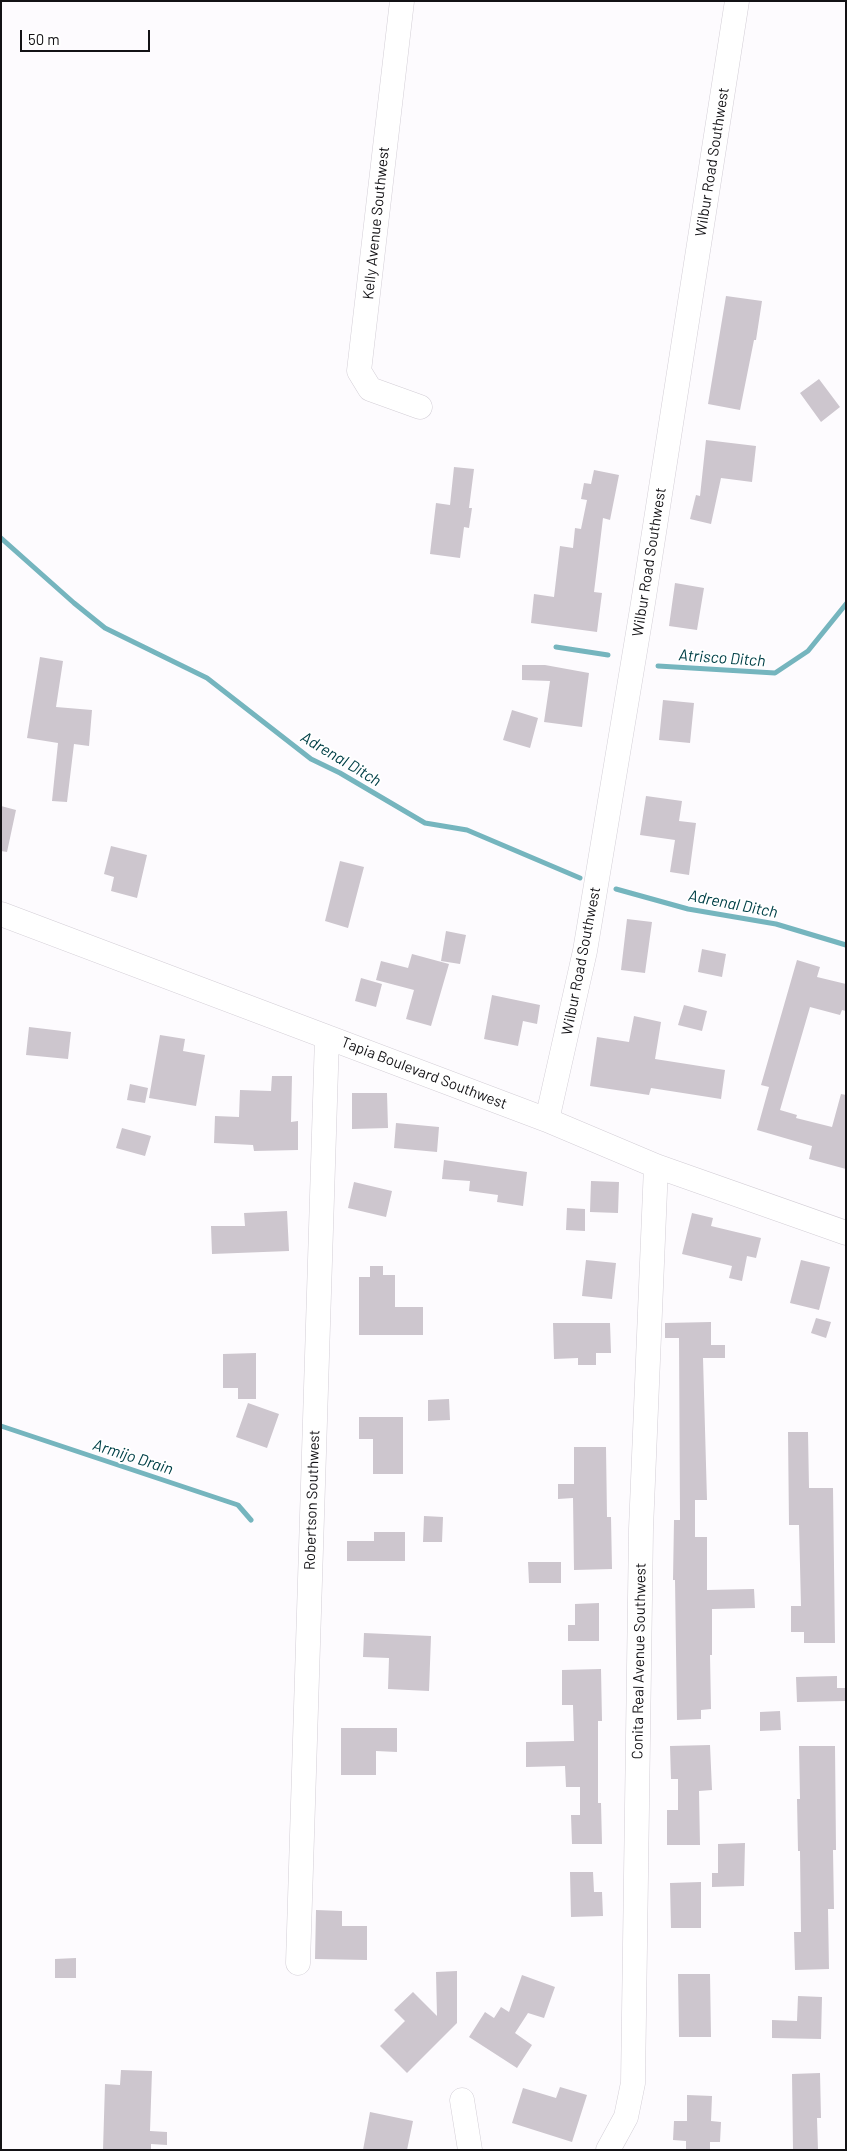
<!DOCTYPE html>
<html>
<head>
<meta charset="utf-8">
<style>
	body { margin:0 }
	#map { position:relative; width:847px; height:2151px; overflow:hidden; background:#fdfbfe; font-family:Barlow,sans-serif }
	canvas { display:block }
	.frame { position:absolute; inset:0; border:2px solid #131215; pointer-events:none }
	.scale { position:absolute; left:20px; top:30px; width:130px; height:22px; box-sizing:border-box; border:2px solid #131215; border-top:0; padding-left:6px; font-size:15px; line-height:18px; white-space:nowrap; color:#131215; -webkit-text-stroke:4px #fff; paint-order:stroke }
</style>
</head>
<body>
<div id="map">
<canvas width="847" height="2151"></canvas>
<div class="frame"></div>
<div class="scale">50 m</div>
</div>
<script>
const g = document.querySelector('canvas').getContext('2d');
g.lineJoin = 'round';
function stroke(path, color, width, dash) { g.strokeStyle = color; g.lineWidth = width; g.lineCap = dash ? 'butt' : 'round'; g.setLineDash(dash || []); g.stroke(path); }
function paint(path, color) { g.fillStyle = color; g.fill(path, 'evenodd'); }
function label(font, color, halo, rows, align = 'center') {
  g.font = font + ' Barlow,sans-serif'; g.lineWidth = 4; g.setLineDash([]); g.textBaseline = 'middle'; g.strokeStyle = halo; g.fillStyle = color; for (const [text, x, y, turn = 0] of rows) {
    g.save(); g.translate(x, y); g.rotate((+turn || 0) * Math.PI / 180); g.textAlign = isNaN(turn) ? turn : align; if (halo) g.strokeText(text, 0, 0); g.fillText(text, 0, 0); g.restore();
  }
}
stroke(new Path2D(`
	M 1,538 L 74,603 L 105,628 L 207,678 L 311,759 L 340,773 L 425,823 L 467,830 L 580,878
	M 556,647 L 608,655
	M 658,666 L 775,673 L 808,651 L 846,604
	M 616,889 L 688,909 L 776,924 L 846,945
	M 1,1426 L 238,1505 L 251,1520`), '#75b5be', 5);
paint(new Path2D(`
	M 726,296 L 762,301 L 756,340 L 754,340 L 740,410 L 708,404 Z
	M 819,379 L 840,407 L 821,422 L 800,393 Z
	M 706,440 L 756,446 L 752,482 L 721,478 L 711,524 L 690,519 L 696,495 L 700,496 Z
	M 454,467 L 474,469 L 469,508 L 472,508 L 469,528 L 464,527 L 460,558 L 430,554 L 436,503 L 450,505 Z
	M 594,470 L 619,475 L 610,520 L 603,518 L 594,592 L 602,593 L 597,632 L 531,623 L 534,594 L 554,597 L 560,546 L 573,548 L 575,528 L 581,529 L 587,500 L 581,499 L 584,483 L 591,484 Z
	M 675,583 L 704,588 L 697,630 L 669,626 Z
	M 40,657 L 63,661 L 56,707 L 92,710 L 89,746 L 74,744 L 67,802 L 52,801 L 58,743 L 27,738 Z
	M 522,665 L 545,665 L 589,673 L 582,727 L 544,722 L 550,681 L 522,680 Z
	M 663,700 L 694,703 L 690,743 L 659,740 Z
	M 512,710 L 538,718 L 530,748 L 503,740 Z
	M 646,796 L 682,801 L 679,821 L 696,823 L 689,875 L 670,872 L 675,840 L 640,835 Z
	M 1,806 L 16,810 L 7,852 L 1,851 Z
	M 111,846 L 147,855 L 137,898 L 111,891 L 114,877 L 104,874 Z
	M 340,861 L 364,867 L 348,928 L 325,921 Z
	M 627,919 L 652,922 L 645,973 L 621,970 Z
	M 446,931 L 466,935 L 460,964 L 441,961 Z
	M 702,949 L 726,954 L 722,977 L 698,972 Z
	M 412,954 L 449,964 L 431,1026 L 406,1019 L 414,990 L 376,980 L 381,961 L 408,968 Z
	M 797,960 L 820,967 L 817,977 L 846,984 L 846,1011 L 842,1010 L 840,1015 L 810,1007 L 780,1110 L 797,1115 L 796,1118 L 832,1127 L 841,1094 L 846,1095 L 846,1169 L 809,1159 L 812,1146 L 757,1130 L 769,1087 L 761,1085 Z
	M 361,978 L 382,984 L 376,1007 L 355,1001 Z
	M 492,995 L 540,1005 L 537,1024 L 523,1021 L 518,1046 L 484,1039 Z
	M 684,1005 L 707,1011 L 702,1031 L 678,1025 Z
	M 634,1016 L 661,1022 L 655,1059 L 725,1070 L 721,1099 L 651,1088 L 649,1095 L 590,1086 L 597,1037 L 629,1042 Z
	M 29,1027 L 71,1032 L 68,1059 L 26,1055 Z
	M 160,1035 L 185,1039 L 183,1051 L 205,1055 L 196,1106 L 149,1098 Z
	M 272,1076 L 292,1076 L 291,1122 L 298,1121 L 298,1150 L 254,1151 L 253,1145 L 214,1143 L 215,1116 L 239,1117 L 240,1090 L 271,1091 Z
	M 130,1084 L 148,1088 L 145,1103 L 127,1100 Z
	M 352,1093 L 387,1093 L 388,1128 L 352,1129 Z
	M 396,1123 L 439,1127 L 437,1152 L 394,1148 Z
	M 122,1128 L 151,1136 L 145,1156 L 116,1148 Z
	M 444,1160 L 527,1172 L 523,1206 L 497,1202 L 498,1195 L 469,1191 L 470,1181 L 442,1179 Z
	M 591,1181 L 619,1182 L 618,1213 L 590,1212 Z
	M 354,1182 L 392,1191 L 386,1217 L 348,1208 Z
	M 567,1208 L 585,1209 L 585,1231 L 566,1230 Z
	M 287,1211 L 289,1251 L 212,1254 L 211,1226 L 245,1226 L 244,1213 Z
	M 692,1213 L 713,1218 L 711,1226 L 761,1238 L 756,1258 L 747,1256 L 742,1281 L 729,1278 L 732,1266 L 682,1254 Z
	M 586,1260 L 616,1263 L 612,1299 L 582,1296 Z
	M 801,1260 L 830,1267 L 819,1310 L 790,1303 Z
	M 370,1266 L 383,1266 L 383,1275 L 395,1275 L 395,1307 L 423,1307 L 423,1335 L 359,1335 L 359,1277 L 370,1277 Z
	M 816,1318 L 831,1322 L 826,1338 L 811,1333 Z
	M 711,1322 L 711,1345 L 725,1345 L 725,1358 L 703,1358 L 707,1500 L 695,1500 L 695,1537 L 707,1537 L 707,1590 L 754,1589 L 755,1608 L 712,1609 L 712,1655 L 710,1655 L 711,1709 L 701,1710 L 701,1719 L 677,1720 L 675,1580 L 673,1580 L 674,1520 L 680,1520 L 679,1338 L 665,1338 L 665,1323 Z
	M 553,1323 L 610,1323 L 611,1353 L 596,1353 L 596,1365 L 578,1365 L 578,1358 L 554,1359 Z
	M 256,1353 L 256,1399 L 238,1399 L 238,1388 L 223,1388 L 223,1354 Z
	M 449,1399 L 450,1420 L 428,1421 L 428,1400 Z
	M 248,1403 L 279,1414 L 267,1448 L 236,1437 Z
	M 359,1417 L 403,1417 L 403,1474 L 373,1474 L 373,1439 L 359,1439 Z
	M 788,1432 L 808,1432 L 809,1488 L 833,1488 L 835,1643 L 804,1643 L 804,1632 L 791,1632 L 791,1606 L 801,1606 L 799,1525 L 789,1525 Z
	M 574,1447 L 606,1447 L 607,1517 L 611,1517 L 612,1569 L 574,1570 L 573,1498 L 558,1499 L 558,1484 L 574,1484 Z
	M 424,1516 L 443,1517 L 442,1542 L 423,1542 Z
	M 374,1532 L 405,1532 L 405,1561 L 347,1561 L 347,1541 L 374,1541 Z
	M 528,1562 L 561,1562 L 561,1583 L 529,1583 Z
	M 599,1603 L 599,1641 L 568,1641 L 568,1625 L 575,1625 L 575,1604 Z
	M 364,1633 L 431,1636 L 429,1691 L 388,1689 L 389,1658 L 363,1657 Z
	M 601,1669 L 602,1721 L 598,1721 L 598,1803 L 601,1803 L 602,1844 L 572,1844 L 571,1815 L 580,1815 L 580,1787 L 566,1787 L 565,1766 L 526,1767 L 526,1742 L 574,1741 L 573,1705 L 562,1705 L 562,1670 Z
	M 837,1676 L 837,1688 L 846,1688 L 846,1701 L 797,1702 L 796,1677 Z
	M 780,1711 L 781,1730 L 760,1731 L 760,1712 Z
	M 341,1728 L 397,1728 L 397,1752 L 376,1751 L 376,1775 L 341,1775 Z
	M 710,1745 L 712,1790 L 699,1791 L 700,1845 L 667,1845 L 667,1810 L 678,1810 L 678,1779 L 671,1779 L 670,1746 Z
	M 799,1746 L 835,1746 L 836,1850 L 833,1850 L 834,1909 L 828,1909 L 829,1969 L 795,1970 L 794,1932 L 801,1932 L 800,1851 L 798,1851 L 797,1799 L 800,1799 Z
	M 745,1843 L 744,1886 L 712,1887 L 712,1873 L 718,1873 L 718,1844 Z
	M 570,1872 L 593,1872 L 594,1892 L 602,1892 L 603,1916 L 571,1917 Z
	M 701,1882 L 701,1928 L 671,1928 L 670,1883 Z
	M 316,1910 L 342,1911 L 342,1926 L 367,1926 L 367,1960 L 315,1959 Z
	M 76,1958 L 76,1978 L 55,1978 L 55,1959 Z
	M 457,1971 L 457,2023 L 407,2073 L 380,2046 L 405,2021 L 394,2010 L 413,1992 L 437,2016 L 436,1972 Z
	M 678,1974 L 710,1974 L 711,2037 L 679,2037 Z
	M 522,1975 L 555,1987 L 544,2018 L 528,2013 L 515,2033 L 532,2045 L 517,2068 L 469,2037 L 485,2012 L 494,2018 L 501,2007 L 509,2012 Z
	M 798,1996 L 822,1997 L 821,2039 L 772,2038 L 772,2020 L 797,2021 Z
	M 121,2070 L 152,2071 L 150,2131 L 167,2132 L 167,2145 L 151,2144 L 151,2150 L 103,2150 L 105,2084 L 120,2085 Z
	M 820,2073 L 821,2118 L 817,2118 L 818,2150 L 793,2150 L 792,2074 Z
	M 560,2087 L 587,2095 L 572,2142 L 512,2123 L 523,2088 L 556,2098 Z
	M 687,2095 L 712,2096 L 711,2121 L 721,2122 L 720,2142 L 710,2142 L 710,2150 L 686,2150 L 686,2141 L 673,2140 L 674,2121 L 687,2121 Z
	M 370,2112 L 413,2121 L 407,2150 L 363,2150 Z`), '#cdc6ce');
const minor = new Path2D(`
	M 402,1 L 359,371 L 370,389 L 420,407
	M 1,914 L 547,1120 L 656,1166 L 846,1233
	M 547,1120 L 585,951 L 643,603 L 737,1
	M 298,1963 L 327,1037
	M 462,2100 L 470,2150
	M 608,2150 L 626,2117 L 633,2083 L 641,1529 L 656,1166`);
stroke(minor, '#d3ced6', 25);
stroke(minor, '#fff', 24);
label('15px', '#131215', '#fff', [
	["Wilbur Road Southwest",712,162,-81],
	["Kelly Avenue Southwest",376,223,-84],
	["Wilbur Road Southwest",649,562,-81],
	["Wilbur Road Southwest",581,961,-79],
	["Tapia Boulevard Southwest",424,1073,21],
	["Robertson Southwest",312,1500,-88],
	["Conita Real Avenue Southwest",639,1661,-89]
]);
label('italic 16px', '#004047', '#fff', [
	["Atrisco Ditch",722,658,4],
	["Adrenal Ditch",341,759,31],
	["Adrenal Ditch",733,904,11],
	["Armijo Drain",133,1457,18]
]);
</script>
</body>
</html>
